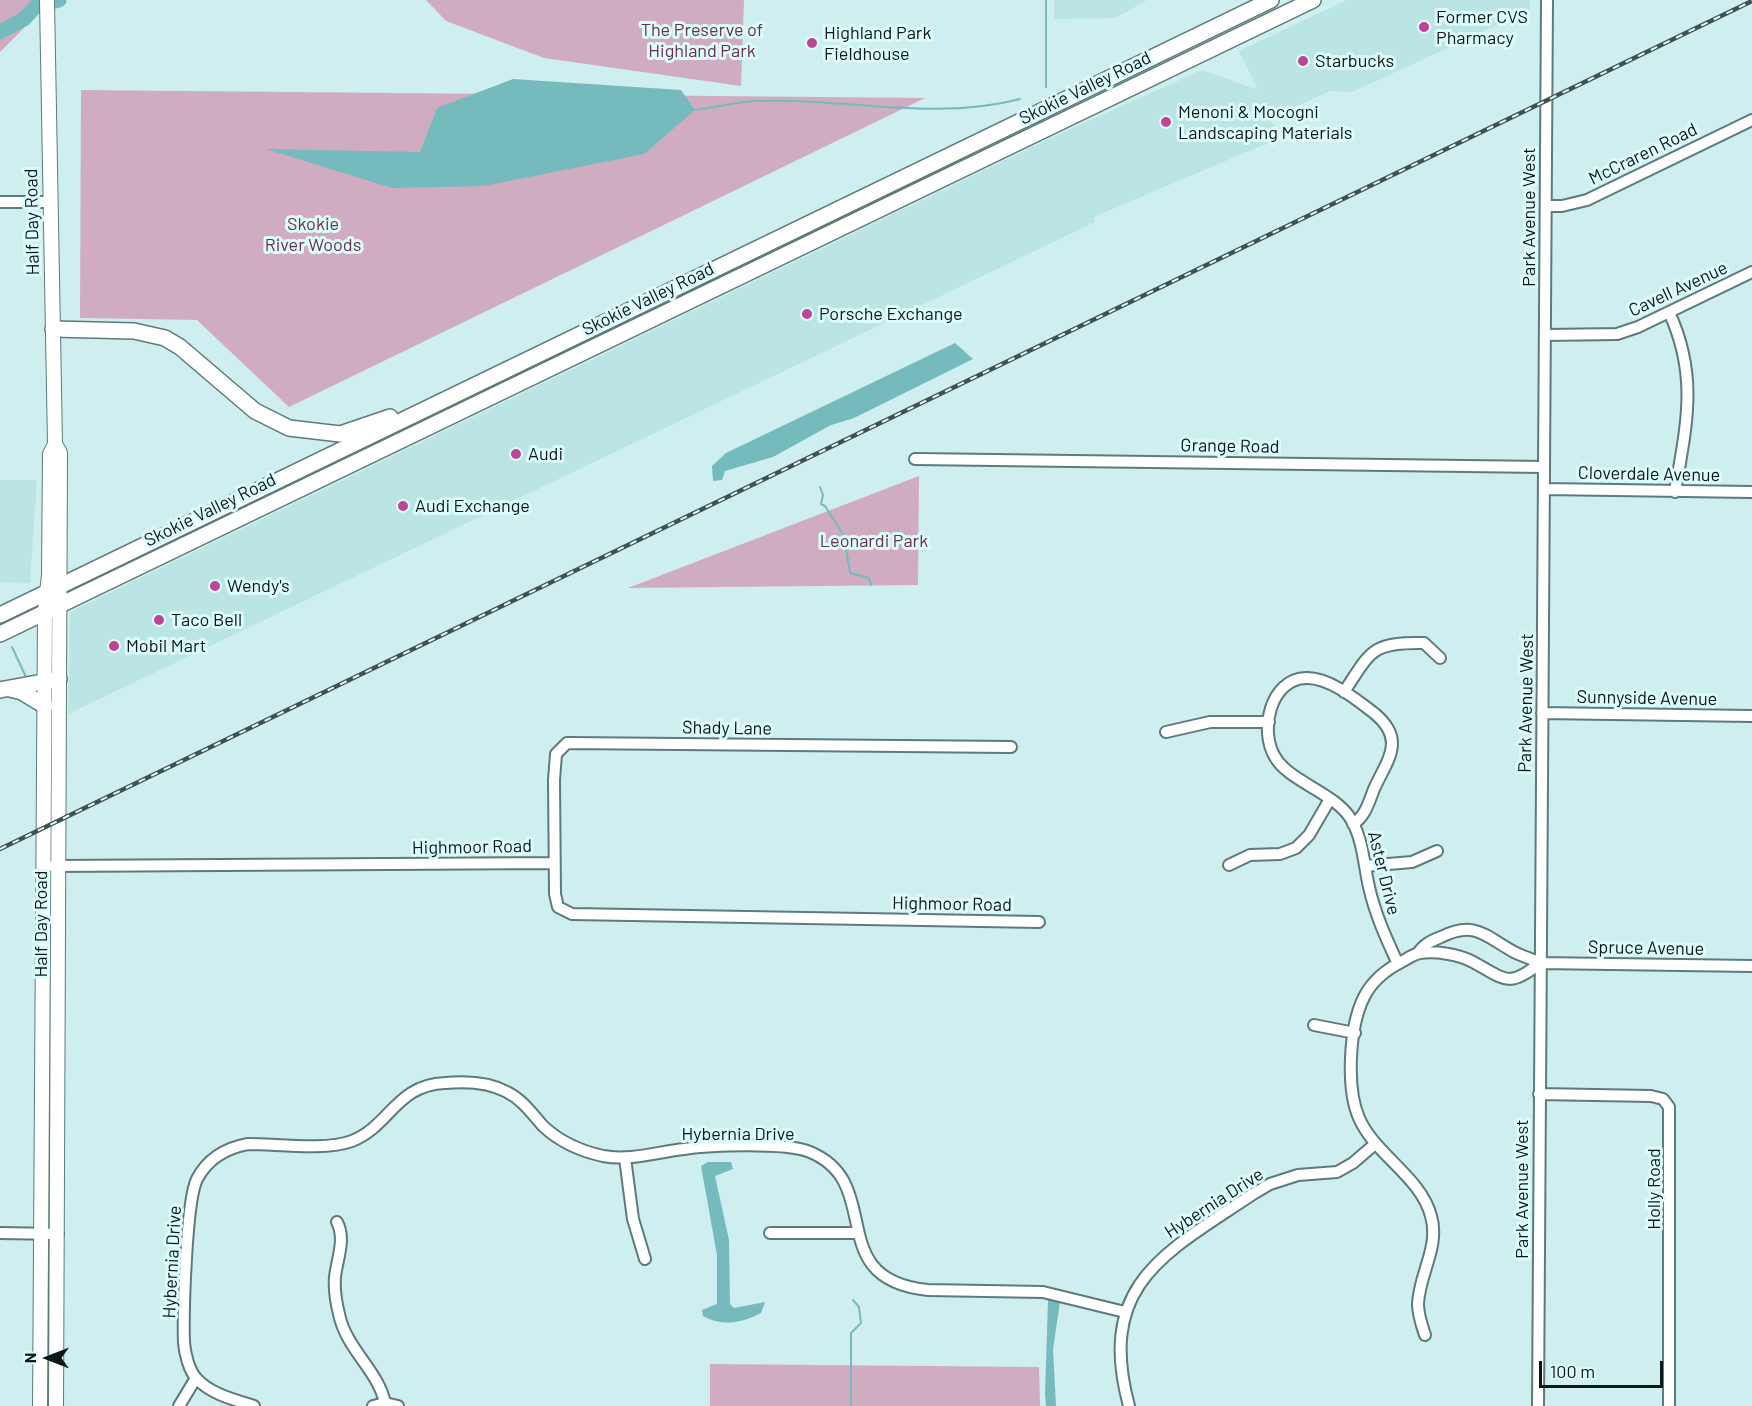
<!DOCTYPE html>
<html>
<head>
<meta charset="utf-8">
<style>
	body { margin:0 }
	#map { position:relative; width:1752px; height:1406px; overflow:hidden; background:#cfeeef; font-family:Barlow,sans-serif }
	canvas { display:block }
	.north { position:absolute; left:18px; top:1328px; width:60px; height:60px; -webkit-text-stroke:4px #dcfcfc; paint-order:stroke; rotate:270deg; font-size:16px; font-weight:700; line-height:24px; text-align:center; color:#0c1718 }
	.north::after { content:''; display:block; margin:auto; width:21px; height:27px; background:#0c1718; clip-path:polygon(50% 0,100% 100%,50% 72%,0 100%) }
	.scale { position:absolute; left:1539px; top:1361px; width:124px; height:27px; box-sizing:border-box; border:3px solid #0c1718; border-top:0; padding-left:8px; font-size:18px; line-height:21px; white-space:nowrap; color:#0c1718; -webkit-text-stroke:4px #dcfcfc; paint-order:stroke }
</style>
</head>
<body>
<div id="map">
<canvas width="1752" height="1406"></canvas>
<div class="north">N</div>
<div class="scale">100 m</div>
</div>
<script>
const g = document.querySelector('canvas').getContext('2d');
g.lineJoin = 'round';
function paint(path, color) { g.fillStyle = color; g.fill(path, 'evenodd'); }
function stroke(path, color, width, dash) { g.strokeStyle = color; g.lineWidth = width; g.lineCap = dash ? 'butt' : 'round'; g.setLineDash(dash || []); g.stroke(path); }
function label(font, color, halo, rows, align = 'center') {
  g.font = font + ' Barlow,sans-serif'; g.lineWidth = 6; g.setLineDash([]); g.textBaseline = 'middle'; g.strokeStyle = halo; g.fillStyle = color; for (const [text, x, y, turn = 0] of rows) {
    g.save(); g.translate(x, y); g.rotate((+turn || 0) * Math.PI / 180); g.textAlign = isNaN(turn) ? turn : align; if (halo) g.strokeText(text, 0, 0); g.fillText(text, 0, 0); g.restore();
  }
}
paint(new Path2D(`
	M 1054,0 L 1147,0 L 1115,18 L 1054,19 Z
	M 1347,0 L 1530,0 L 1530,10 L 1352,92 L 1330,91 L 1272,118 L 1277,139 L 1094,217 L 1095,222 L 68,714 L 70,612 L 1055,136 L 1202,70 L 1258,90 L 1239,51 Z
	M 0,480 L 37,480 L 30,583 L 0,582 Z`), '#bbe4e5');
paint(new Path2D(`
	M 0,0 L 38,0 L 39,13 L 0,52 Z
	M 426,0 L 744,0 L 741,86 L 544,58 L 446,21 Z
	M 81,90 L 925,98 L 289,407 L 197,320 L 80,318 Z
	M 919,476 L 918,585 L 628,588 Z
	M 710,1364 L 1039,1367 L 1040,1406 L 710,1406 Z`), '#cfacc0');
paint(new Path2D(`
	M 513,79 L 681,90 L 695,110 L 644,154 L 484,186 L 392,188 L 266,149 L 420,152 L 437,108 Z
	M 955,343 L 973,359 L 854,418 L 831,425 L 773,457 L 725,471 L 722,480 L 713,481 L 712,466 L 726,453 Z
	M 708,1162 L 731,1162 L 733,1169 L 715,1176 L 729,1240 L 730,1304 L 734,1308 L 765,1302 L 761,1313 C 742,1323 722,1327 703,1316 L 702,1310 L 717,1304 L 717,1255 L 701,1166 Z
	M 1048,1300 L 1060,1302 L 1053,1349 L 1056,1406 L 1046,1406 L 1045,1394 Z`), '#75bbbd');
stroke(new Path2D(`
	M 1046,87 L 1046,0
	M 695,110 C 714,108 735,102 754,101 C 843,97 933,122 1020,99
	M 820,487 L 823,495 L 821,504 L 825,506 L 844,536 L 850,573 L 869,578 L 871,585
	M 12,647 L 26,677
	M 851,1406 L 851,1333 L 861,1323 L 859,1307 L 853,1300`), '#75bbbd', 2);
stroke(new Path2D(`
	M 0,32 L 24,19 L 36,6 L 59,0`), '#75bbbd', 15);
const minor = new Path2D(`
	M 0,202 L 50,202
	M 1546,206 L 1562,206 L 1587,200 L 1752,120
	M 1669,312 C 1699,377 1686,426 1675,492
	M 1546,335 L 1617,334 L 1638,327 L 1752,272
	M 915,459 L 1544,467
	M 1545,489 L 1752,492
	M 1344,692 C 1371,651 1371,642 1424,643 L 1440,658
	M 1542,713 L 1752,716
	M 1166,732 L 1210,722 L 1269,722
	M 1011,747 L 567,743 L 556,754 L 554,780 L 555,894 L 558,907 L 572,914 L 1039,922
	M 1353,824 C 1365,817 1369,802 1374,789 C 1387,760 1407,740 1374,713 C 1357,700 1329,677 1306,678 C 1270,679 1259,731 1275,757 C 1289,782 1337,793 1352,821 C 1363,841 1364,865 1369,887 C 1375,914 1386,938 1398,964
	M 1229,865 L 1250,855 L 1280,854 L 1296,848 L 1309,835 L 1330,799
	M 53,866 L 554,863
	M 1365,866 L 1412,862 L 1437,851
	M 1418,953 C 1424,944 1431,941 1441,937 C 1475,920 1485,936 1514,952 C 1522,956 1532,959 1540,963 L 1752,966
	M 1314,1025 L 1355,1033
	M 1539,1094 L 1651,1096 L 1663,1099 L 1669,1107 L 1669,1406
	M 625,1158 L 633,1219 L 645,1259
	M 337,1222 C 346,1239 337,1259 335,1277 C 334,1289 336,1302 339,1314 C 346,1349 378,1370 385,1403
	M 0,1233 L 58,1234
	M 770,1233 L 857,1233
	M 1425,1335 C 1422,1326 1418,1315 1418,1304 C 1419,1274 1440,1247 1431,1216 C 1421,1177 1375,1155 1359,1118 C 1346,1088 1349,1027 1364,997 C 1372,981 1387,969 1403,961 C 1408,958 1414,954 1420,953 C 1436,951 1458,954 1473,962 C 1505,979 1508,989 1540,963
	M 179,1406 L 196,1378
	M 254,1406 C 235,1400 210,1394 196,1378 C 189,1370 185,1354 184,1343 C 183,1314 186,1201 197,1179 C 208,1158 226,1148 248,1144 C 278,1144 324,1151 352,1141 C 390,1126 396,1085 445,1083 C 466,1081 489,1082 507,1092 C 523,1100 532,1114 543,1126 C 560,1142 580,1151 603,1156 C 630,1161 657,1152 684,1149 C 710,1145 786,1142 810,1152 C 887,1184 821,1279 928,1290 L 1043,1292 L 1125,1312
	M 373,1406 L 385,1403 L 398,1406
	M 1129,1406 C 1096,1284 1165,1253 1253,1194 L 1270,1184 L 1298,1175 L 1337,1172 L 1353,1163 L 1375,1144
	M 1538,1406 L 1547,0`);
const major = new Path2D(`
	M 55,444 L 60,453 L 56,1406
	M 40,1406 L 45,612 L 49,575 L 50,454 L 55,444 L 47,0`);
const highway = new Path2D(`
	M 53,329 L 134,331 L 165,338 L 180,347 L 255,411 L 289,428 L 340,434 L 390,417
	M 0,615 L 1271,0
	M 0,634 L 1313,0
	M 10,689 L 22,692 L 45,706
	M 0,690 L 59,679`);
stroke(minor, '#5e7a7b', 14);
stroke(major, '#5e7a7b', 16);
stroke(highway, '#5e7a7b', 18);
stroke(minor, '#fff', 10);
stroke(major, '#fff', 14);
stroke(highway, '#fff', 15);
const rail = new Path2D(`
	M 0,849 L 1752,1`);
stroke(rail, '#415152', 4.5);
stroke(rail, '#dcfcfc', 2, [7]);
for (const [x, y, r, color] of [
	[1424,27,6,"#bf4495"],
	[812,43,6,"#bf4495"],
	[1303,61,6,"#bf4495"],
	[1166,122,6,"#bf4495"],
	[807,314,6,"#bf4495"],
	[516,454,6,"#bf4495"],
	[403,506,6,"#bf4495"],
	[215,586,6,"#bf4495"],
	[159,620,6,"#bf4495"],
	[114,646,6,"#bf4495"]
]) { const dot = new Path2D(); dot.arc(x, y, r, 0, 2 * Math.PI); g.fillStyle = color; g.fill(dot); stroke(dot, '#dcfcfc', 2); }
label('18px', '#0c1718', '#dcfcfc', [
	["Former CVS",1436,17],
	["Pharmacy",1436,38],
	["Highland Park",824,33],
	["Fieldhouse",824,54],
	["Starbucks",1315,61],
	["Menoni & Mocogni",1178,112],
	["Landscaping Materials",1178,133],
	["Porsche Exchange",819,314],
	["Audi",528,454],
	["Audi Exchange",415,506],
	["Wendy's",227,586],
	["Taco Bell",171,620],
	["Mobil Mart",126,646]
], 'left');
label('18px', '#6a2d54', '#dcfcfc', [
	["The Preserve of",702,30],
	["Highland Park",702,51],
	["Skokie",313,224],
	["River Woods",313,245],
	["Leonardi Park",874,541]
]);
label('18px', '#0c1718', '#dcfcfc', [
	["Skokie Valley Road",1085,88,-26],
	["McCraren Road",1643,154,-26],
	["Park Avenue West",1529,217,-90],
	["Half Day Road",32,222,-91],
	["Cavell Avenue",1678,289,-25],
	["Skokie Valley Road",648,299,-26],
	["Grange Road",1230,446,1],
	["Cloverdale Avenue",1649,474,1],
	["Skokie Valley Road",210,510,-26],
	["Sunnyside Avenue",1647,698,1],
	["Park Avenue West",1526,703,-89],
	["Shady Lane",727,728,1],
	["Highmoor Road",472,847,-1],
	["Aster Drive",1384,873,76],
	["Highmoor Road",952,904,1],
	["Half Day Road",41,924,-90],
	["Spruce Avenue",1646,948,1],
	["Hybernia Drive",738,1134],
	["Park Avenue West",1522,1189,-90],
	["Holly Road",1654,1189,-90],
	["Hybernia Drive",1214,1203,-33],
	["Hybernia Drive",172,1262,-87]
]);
</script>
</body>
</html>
